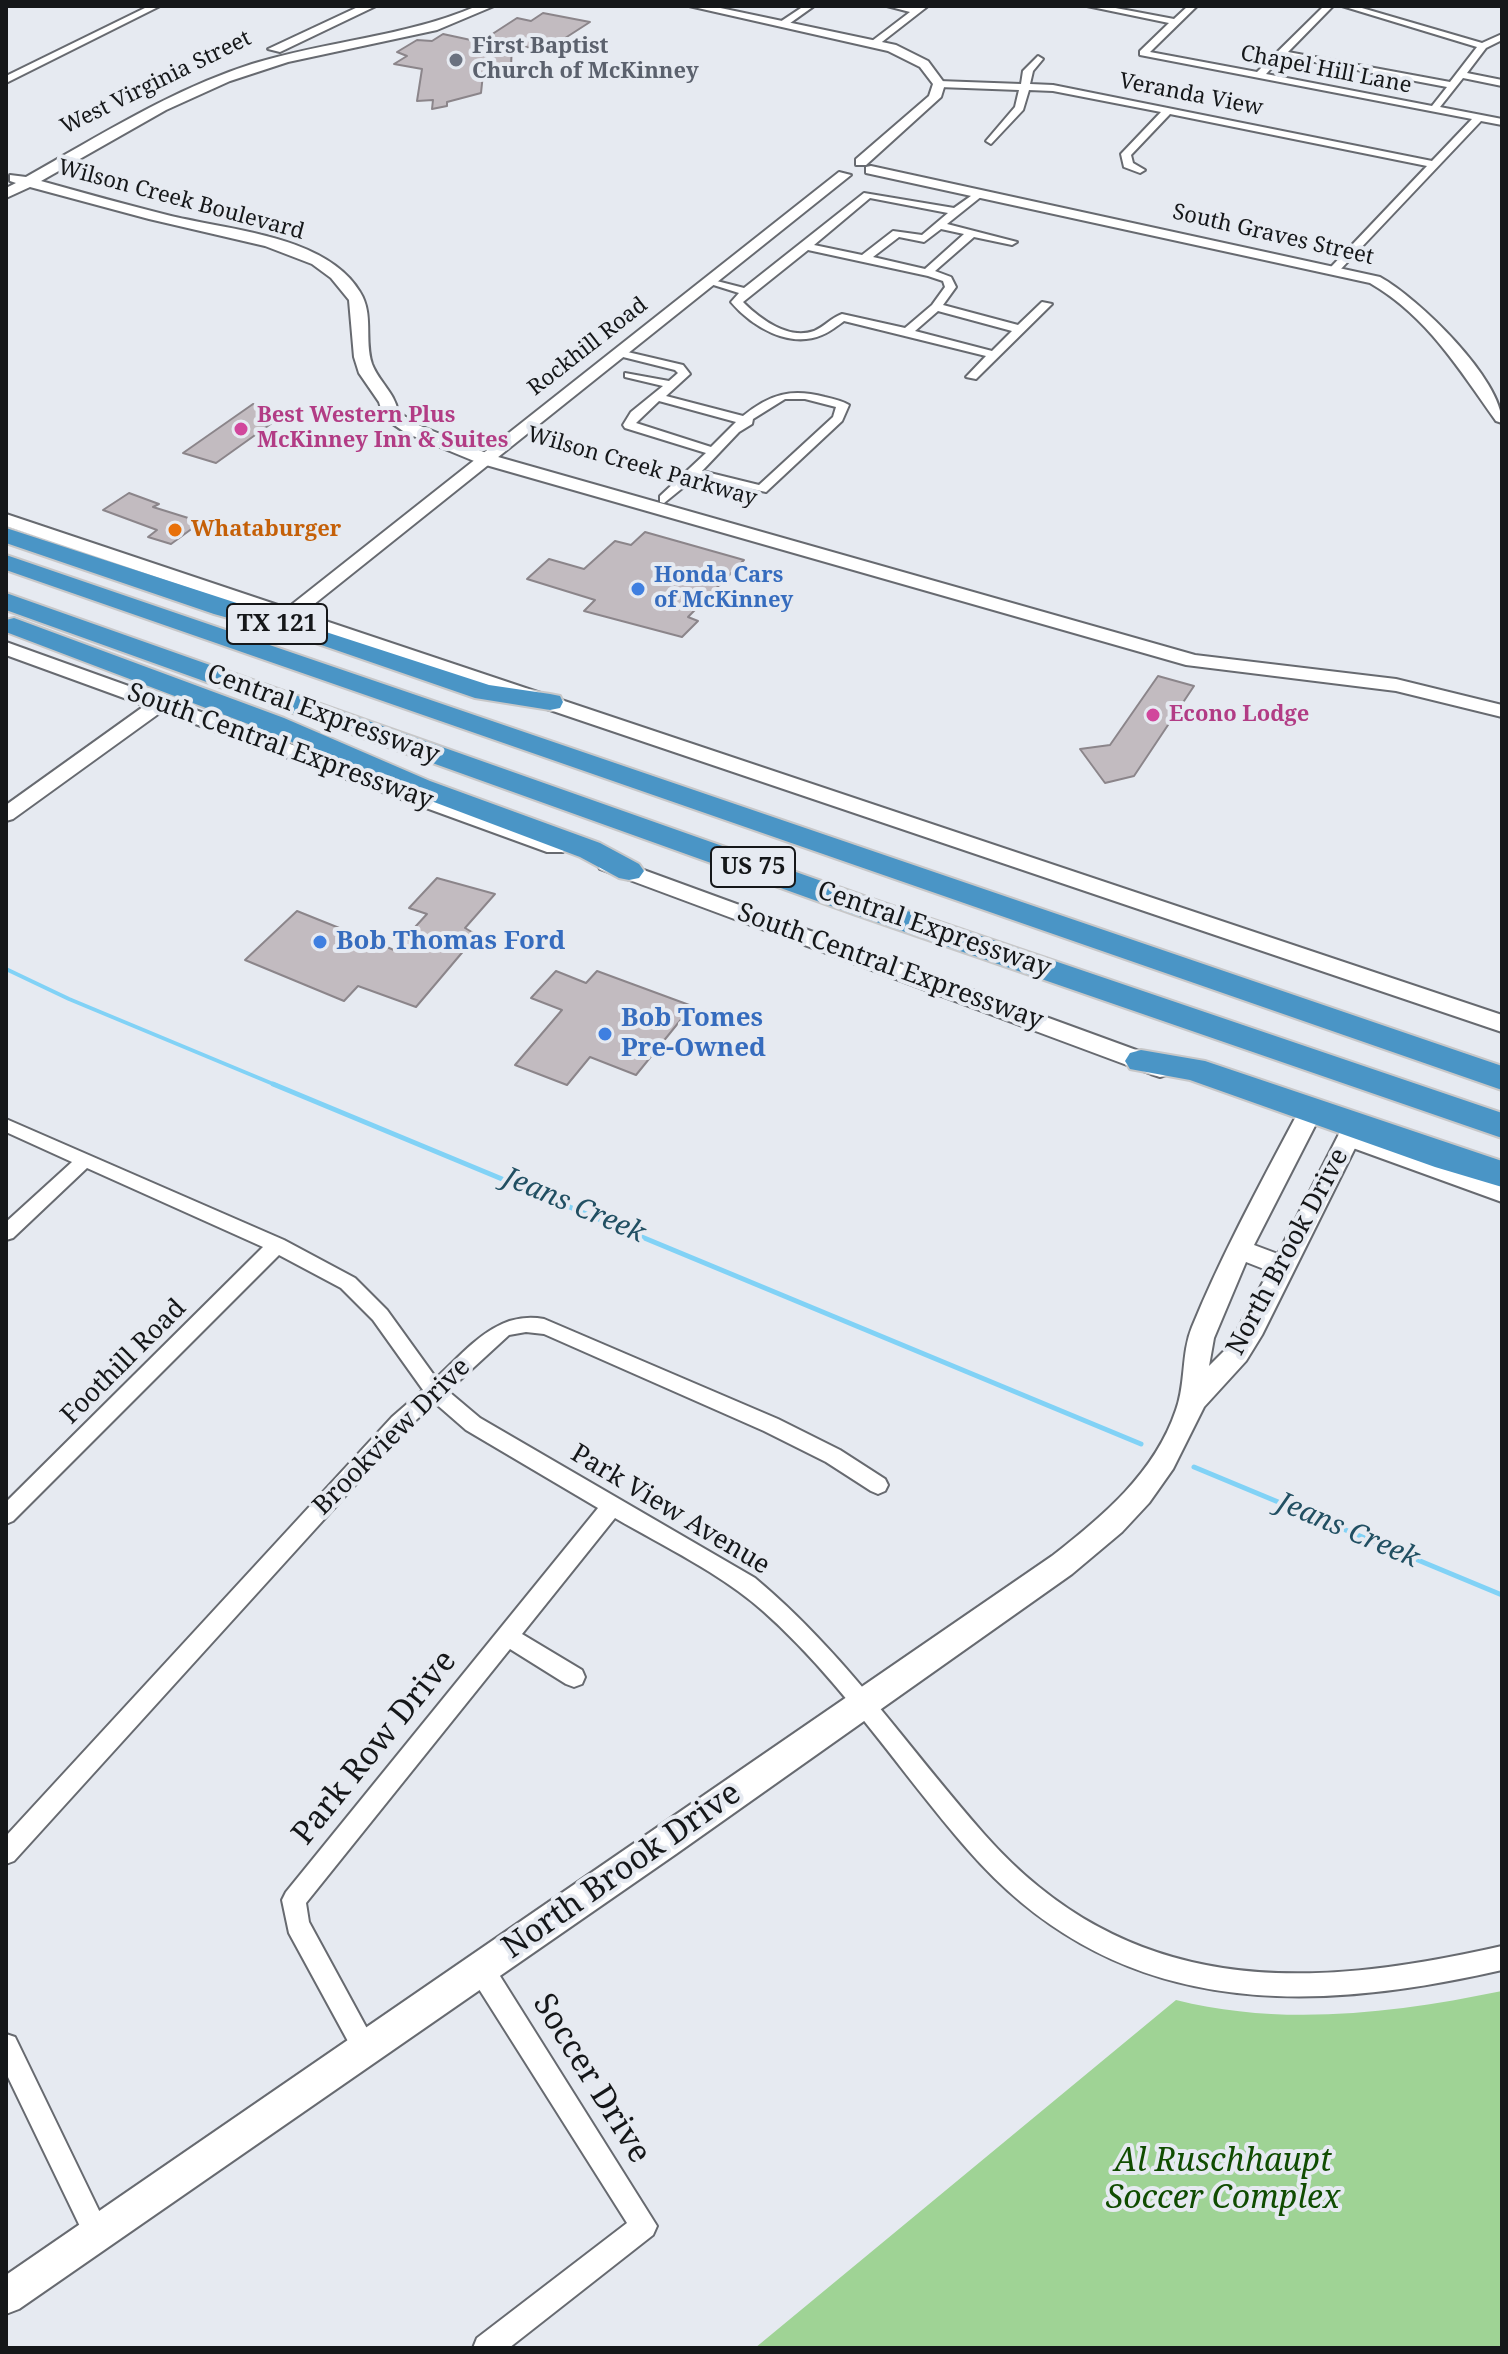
<!DOCTYPE html>
<html>
<head>
<meta charset="utf-8">
<style>
	body { margin:0 }
	#map { position:relative; width:1508px; height:2354px; overflow:hidden; background:#e6eaf1; font-family:"Noto Serif",serif }
	canvas { display:block }
	.frame { position:absolute; inset:0; border:8px solid #151719; pointer-events:none }
</style>
</head>
<body>
<div id="map">
<canvas width="1508" height="2354"></canvas>
<div class="frame"></div>
</div>
<script>
const g = document.querySelector('canvas').getContext('2d');
g.lineJoin = 'round';
function paint(path, color) { g.fillStyle = color; g.fill(path, 'evenodd'); }
function stroke(path, color, width, dash) { g.strokeStyle = color; g.lineWidth = width; g.lineCap = dash ? 'butt' : 'round'; g.setLineDash(dash || []); g.stroke(path); }
function label(font, color, halo, rows, align = 'center') {
  g.font = font + ' "Noto Serif",serif'; g.lineWidth = 8; g.setLineDash([]); g.textBaseline = 'middle'; g.strokeStyle = halo; g.fillStyle = color; for (const [text, x, y, turn = 0] of rows) {
    g.save(); g.translate(x, y); g.rotate((+turn || 0) * Math.PI / 180); g.textAlign = isNaN(turn) ? turn : align; if (halo) g.strokeText(text, 0, 0); g.fillText(text, 0, 0); g.restore();
  }
}
paint(new Path2D(`
	M 1502,1991 L 1502,2348 L 755,2348 L 1176,2000 C 1283,2027 1395,2013 1502,1991 Z`), '#9fd395');
stroke(new Path2D(`
	M 6,969 L 69,999 L 278,1086`), '#81d2f6', 4);
stroke(new Path2D(`
	M 273,1084 L 1141,1444
	M 1194,1467 L 1502,1595`), '#81d2f6', 5);
const building = new Path2D(`
	M 543,13 L 590,22 L 545,51 L 512,44 L 511,67 L 483,74 L 481,93 L 447,102 L 447,106 L 432,109 L 433,100 L 417,101 L 422,69 L 394,64 L 407,56 L 397,52 L 417,40 L 432,41 L 443,34 L 480,42 L 517,18 L 531,21 Z
	M 253,404 L 286,413 L 216,463 L 183,453 Z
	M 129,493 L 159,504 L 153,507 L 201,522 L 171,544 L 148,537 L 157,530 L 103,510 Z
	M 645,532 L 744,560 L 688,617 L 698,621 L 682,637 L 584,611 L 595,600 L 527,579 L 549,559 L 584,569 L 615,541 L 631,545 Z
	M 1158,676 L 1194,686 L 1134,776 L 1105,783 L 1080,749 L 1110,745 Z
	M 437,878 L 495,894 L 465,928 L 477,935 L 416,1007 L 358,986 L 344,1001 L 245,960 L 297,911 L 394,950 L 427,914 L 409,908 Z
	M 556,971 L 586,983 L 597,971 L 692,1006 L 636,1075 L 590,1057 L 567,1085 L 515,1065 L 562,1010 L 531,998 Z`);
paint(building, '#c2bbc0');
stroke(building, '#8b858a', 2);
const minor = new Path2D(`
	M 149,6 L 160,6 L 6,83 L 6,76 Z
	M 804,6 L 814,6 L 786,26 L 780,26 L 780,22 Z
	M 887,6 L 928,6 L 878,45 L 872,45 L 872,41 L 910,12 Z
	M 1087,6 L 1105,6 L 1174,19 L 1188,6 L 1197,6 L 1150,52 L 1257,72 L 1324,6 L 1333,6 L 1288,52 L 1450,82 L 1477,47 L 1342,6 L 1355,6 L 1482,43 L 1502,34 L 1502,40 L 1486,48 L 1467,73 L 1502,80 L 1502,86 L 1463,78 L 1440,107 L 1502,119 L 1502,125 L 1481,121 L 1339,271 L 1331,271 L 1331,267 L 1427,166 L 1170,114 L 1131,155 L 1133,163 L 1145,170 L 1140,173 L 1124,167 L 1121,154 L 1161,112 L 1053,91 L 1029,90 L 1023,110 L 991,144 L 986,141 L 1015,107 L 1019,90 L 939,87 L 934,84 L 939,81 L 1021,84 L 1023,71 L 1038,56 L 1043,59 L 1033,71 L 1030,84 L 1053,85 L 1432,161 L 1472,119 L 1140,55 L 1140,51 L 1169,23 ZM 1283,56 L 1447,87 L 1432,106 L 1266,74 Z
	M 978,191 L 982,192 L 982,196 L 947,224 L 1017,242 L 1012,245 L 974,237 L 935,271 L 951,277 L 956,287 L 943,305 L 1018,325 L 1042,302 L 1052,304 L 976,379 L 966,377 L 986,356 L 844,321 C 837,326 830,332 822,335 C 790,349 752,327 731,302 L 739,293 L 704,282 L 709,279 L 744,288 L 864,193 L 954,208 ZM 870,198 L 948,213 L 922,235 L 893,231 L 862,255 L 814,245 ZM 941,229 L 964,234 L 925,269 L 873,257 L 899,237 L 924,242 ZM 808,250 L 928,276 L 943,281 L 945,287 L 932,305 L 905,328 L 842,314 C 831,318 824,327 814,331 C 788,340 760,319 743,302 ZM 938,311 L 1012,331 L 992,351 L 915,331 Z
	M 619,350 L 683,365 L 690,374 L 666,396 L 743,416 C 770,394 791,388 825,397 C 834,399 842,401 849,405 L 842,421 L 766,492 L 696,477 L 664,503 L 660,502 L 660,496 L 706,453 L 625,428 L 623,425 L 631,412 L 663,386 L 625,377 L 625,373 L 669,381 L 678,373 L 675,370 L 615,355 L 613,353 ZM 785,399 L 805,399 L 836,407 L 833,417 L 759,485 L 702,471 L 739,432 L 752,424 L 753,419 ZM 659,401 L 736,422 L 711,447 L 636,423 Z
	M 6,1119 L 284,1240 L 355,1278 L 387,1310 L 436,1378 C 468,1349 497,1310 544,1319 L 778,1419 L 840,1450 L 885,1479 L 888,1485 L 885,1491 L 878,1494 L 871,1491 L 826,1462 L 764,1431 L 544,1334 L 526,1332 L 509,1335 L 448,1391 L 480,1418 L 755,1578 C 844,1652 908,1748 984,1834 C 1128,1997 1305,1991 1502,1946 L 1502,1970 C 1301,2016 1113,2017 968,1850 C 899,1771 842,1681 763,1611 C 720,1573 665,1547 615,1518 L 522,1634 L 582,1670 L 585,1677 L 582,1684 L 574,1687 L 566,1684 L 510,1649 L 306,1903 L 309,1922 L 377,2047 L 374,2056 L 365,2059 L 356,2056 L 289,1933 L 282,1900 L 286,1892 L 598,1508 L 466,1430 L 435,1403 L 406,1429 L 14,1861 L 6,1864 L 6,1836 L 392,1417 L 423,1390 L 373,1320 L 341,1288 L 279,1255 L 13,1521 L 6,1524 L 6,1502 L 263,1247 L 87,1168 L 13,1238 L 6,1240 L 6,1222 L 72,1162 L 6,1132 Z
	M 481,1957 L 490,1960 L 657,2226 L 653,2235 L 509,2348 L 473,2348 L 477,2338 L 627,2223 L 472,1978 L 469,1969 L 472,1960 Z
	M 6,2034 L 15,2037 L 106,2225 L 110,2234 L 106,2243 L 97,2247 L 88,2243 L 6,2073 Z`);
const tertiary = new Path2D(`
	M 689,6 L 711,6 L 896,45 L 928,61 L 945,84 L 941,97 L 866,165 L 856,165 L 856,159 L 929,96 L 933,84 L 920,67 L 888,51 Z
	M 871,166 L 1380,277 C 1418,298 1502,379 1502,423 L 1496,421 C 1459,369 1427,316 1370,283 L 866,173 L 866,167 Z
	M 839,172 L 851,175 L 293,621 L 281,621 L 278,617 L 281,613 Z
	M 161,697 L 168,699 L 170,703 L 168,707 L 13,819 L 6,821 L 6,805 L 154,699 Z
	M 1306,1112 L 1314,1114 L 1318,1120 L 1254,1245 L 1278,1254 L 1341,1130 L 1349,1127 L 1357,1130 L 1361,1136 L 1262,1335 L 1246,1361 L 1204,1407 L 1173,1469 L 1149,1503 L 1122,1532 L 1072,1574 L 676,1854 L 19,2309 L 6,2314 L 6,2275 L 1052,1556 C 1102,1517 1155,1473 1176,1410 C 1186,1383 1181,1354 1192,1327 C 1221,1256 1258,1188 1294,1120 L 1298,1114 ZM 1246,1262 L 1269,1271 L 1228,1347 L 1209,1366 L 1214,1338 Z`);
const secondary = new Path2D(`
	M 360,6 L 376,6 L 280,52 L 268,49 Z
	M 477,6 L 494,6 L 437,30 L 288,62 L 230,81 L 166,110 L 41,181 C 84,193 127,205 171,216 C 229,230 327,236 360,292 C 374,314 364,340 372,364 C 379,382 395,393 398,412 L 418,425 L 491,455 L 1195,655 L 1396,679 L 1502,705 L 1502,717 L 1396,691 L 1186,665 L 479,463 L 406,433 L 384,418 L 379,402 L 359,373 L 354,357 L 349,300 L 331,278 L 312,264 L 265,246 L 149,219 L 30,187 L 6,198 L 6,188 L 16,183 L 10,181 L 10,175 L 26,177 C 99,136 171,90 252,64 C 326,41 405,37 477,6 Z
	M 6,514 L 1502,1015 L 1502,1032 L 6,526 Z
	M 6,642 L 563,842 L 566,847 L 563,852 L 547,852 L 6,655 Z
	M 608,857 L 1169,1062 L 1172,1068 L 1169,1074 L 1160,1077 L 1151,1074 L 600,869 L 597,864 L 600,859 Z
	M 1362,1132 L 1502,1182 L 1502,1202 L 1353,1148 L 1349,1141 L 1353,1134 Z`);
const motorway = new Path2D(`
	M 6,528 L 489,685 L 550,694 L 560,696 L 563,702 L 560,708 L 550,710 L 475,698 L 304,639 L 214,614 L 6,543 Z
	M 6,555 L 1502,1066 L 1502,1090 L 6,570 Z
	M 6,593 L 878,901 L 1502,1113 L 1502,1138 L 856,915 L 6,610 Z
	M 14,618 L 284,718 L 430,781 L 600,843 L 639,864 L 644,871 L 639,878 L 629,880 L 619,878 L 580,857 L 410,793 L 264,730 L 6,632 L 6,620 Z
	M 1141,1050 L 1205,1061 L 1502,1161 L 1502,1187 L 1435,1167 L 1190,1080 L 1130,1069 L 1125,1061 L 1130,1053 Z`);
stroke(minor, '#676a70', 4);
stroke(tertiary, '#676a70', 4);
stroke(secondary, '#676a70', 4);
stroke(motorway, '#c7c7c8', 4);
paint(minor, '#fff');
paint(tertiary, '#fff');
paint(secondary, '#fff');
paint(motorway, '#4a95c6');
for (const [x, y, r, color] of [
	[456,60,8,"#6b7280"],
	[241,429,8,"#d1479c"],
	[175,530,8,"#e8710a"],
	[638,589,8,"#3f7fe0"],
	[1153,715,8,"#d1479c"],
	[320,942,8,"#3f7fe0"],
	[605,1034,8,"#3f7fe0"]
]) { const dot = new Path2D(); dot.arc(x, y, r, 0, 2 * Math.PI); g.fillStyle = color; g.fill(dot); stroke(dot, '#e6eaf1', 3); }
label('bold 22px', '#5b616d', '#e6eaf1', [
	["First Baptist",472,47],
	["Church of McKinney",472,72]
], 'left');
label('22px', '#151719', '#e6eaf1', [
	["Chapel Hill Lane",1326,70,11],
	["West Virginia Street",156,83,-26],
	["Veranda View",1191,95,11],
	["Wilson Creek Boulevard",181,200,15],
	["South Graves Street",1273,235,13],
	["Rockhill Road",588,347,-38],
	["Wilson Creek Parkway",642,467,16]
]);
label('bold 22px', '#b23c85', '#e6eaf1', [
	["Best Western Plus",257,416],
	["McKinney Inn & Suites",257,441],
	["Econo Lodge",1169,715]
], 'left');
label('bold 22px', '#c56008', '#e6eaf1', [
	["Whataburger",191,530]
], 'left');
label('bold 22px', '#366cbe', '#e6eaf1', [
	["Honda Cars",654,576],
	["of McKinney",654,601]
], 'left');
for (const [x, y, w] of [
	[277,624,100],
	[753,867,84]
]) { const box = new Path2D(); box.roundRect(x - w / 2, y - 20, w, 40, 6); g.fillStyle = '#e6eaf1'; g.fill(box); stroke(box, '#151719', 2); }
label('bold 24px', '#151719', null, [
	["TX 121",277,624],
	["US 75",753,867]
]);
label('26px', '#151719', '#e6eaf1', [
	["Central Expressway",323,715,20],
	["South Central Expressway",280,747,20],
	["Central Expressway",934,930,19],
	["South Central Expressway",890,967,20],
	["North Brook Drive",1288,1252,-62],
	["Foothill Road",124,1362,-45],
	["Brookview Drive",392,1437,-45],
	["Park View Avenue",670,1510,31]
]);
label('bold 26px', '#366cbe', '#e6eaf1', [
	["Bob Thomas Ford",336,942],
	["Bob Tomes",621,1019],
	["Pre-Owned",621,1049]
], 'left');
label('italic 28px', '#214f62', '#e6eaf1', [
	["Jeans Creek",574,1206,23],
	["Jeans Creek",1348,1531,23]
]);
label('32px', '#151719', '#e6eaf1', [
	["Park Row Drive",375,1748,-51],
	["North Brook Drive",622,1871,-35],
	["Soccer Drive",591,2079,58]
]);
label('italic 32px', '#104c01', '#e6eaf1', [
	["Al Ruschhaupt",1223,2162],
	["Soccer Complex",1223,2199]
]);
</script>
</body>
</html>
